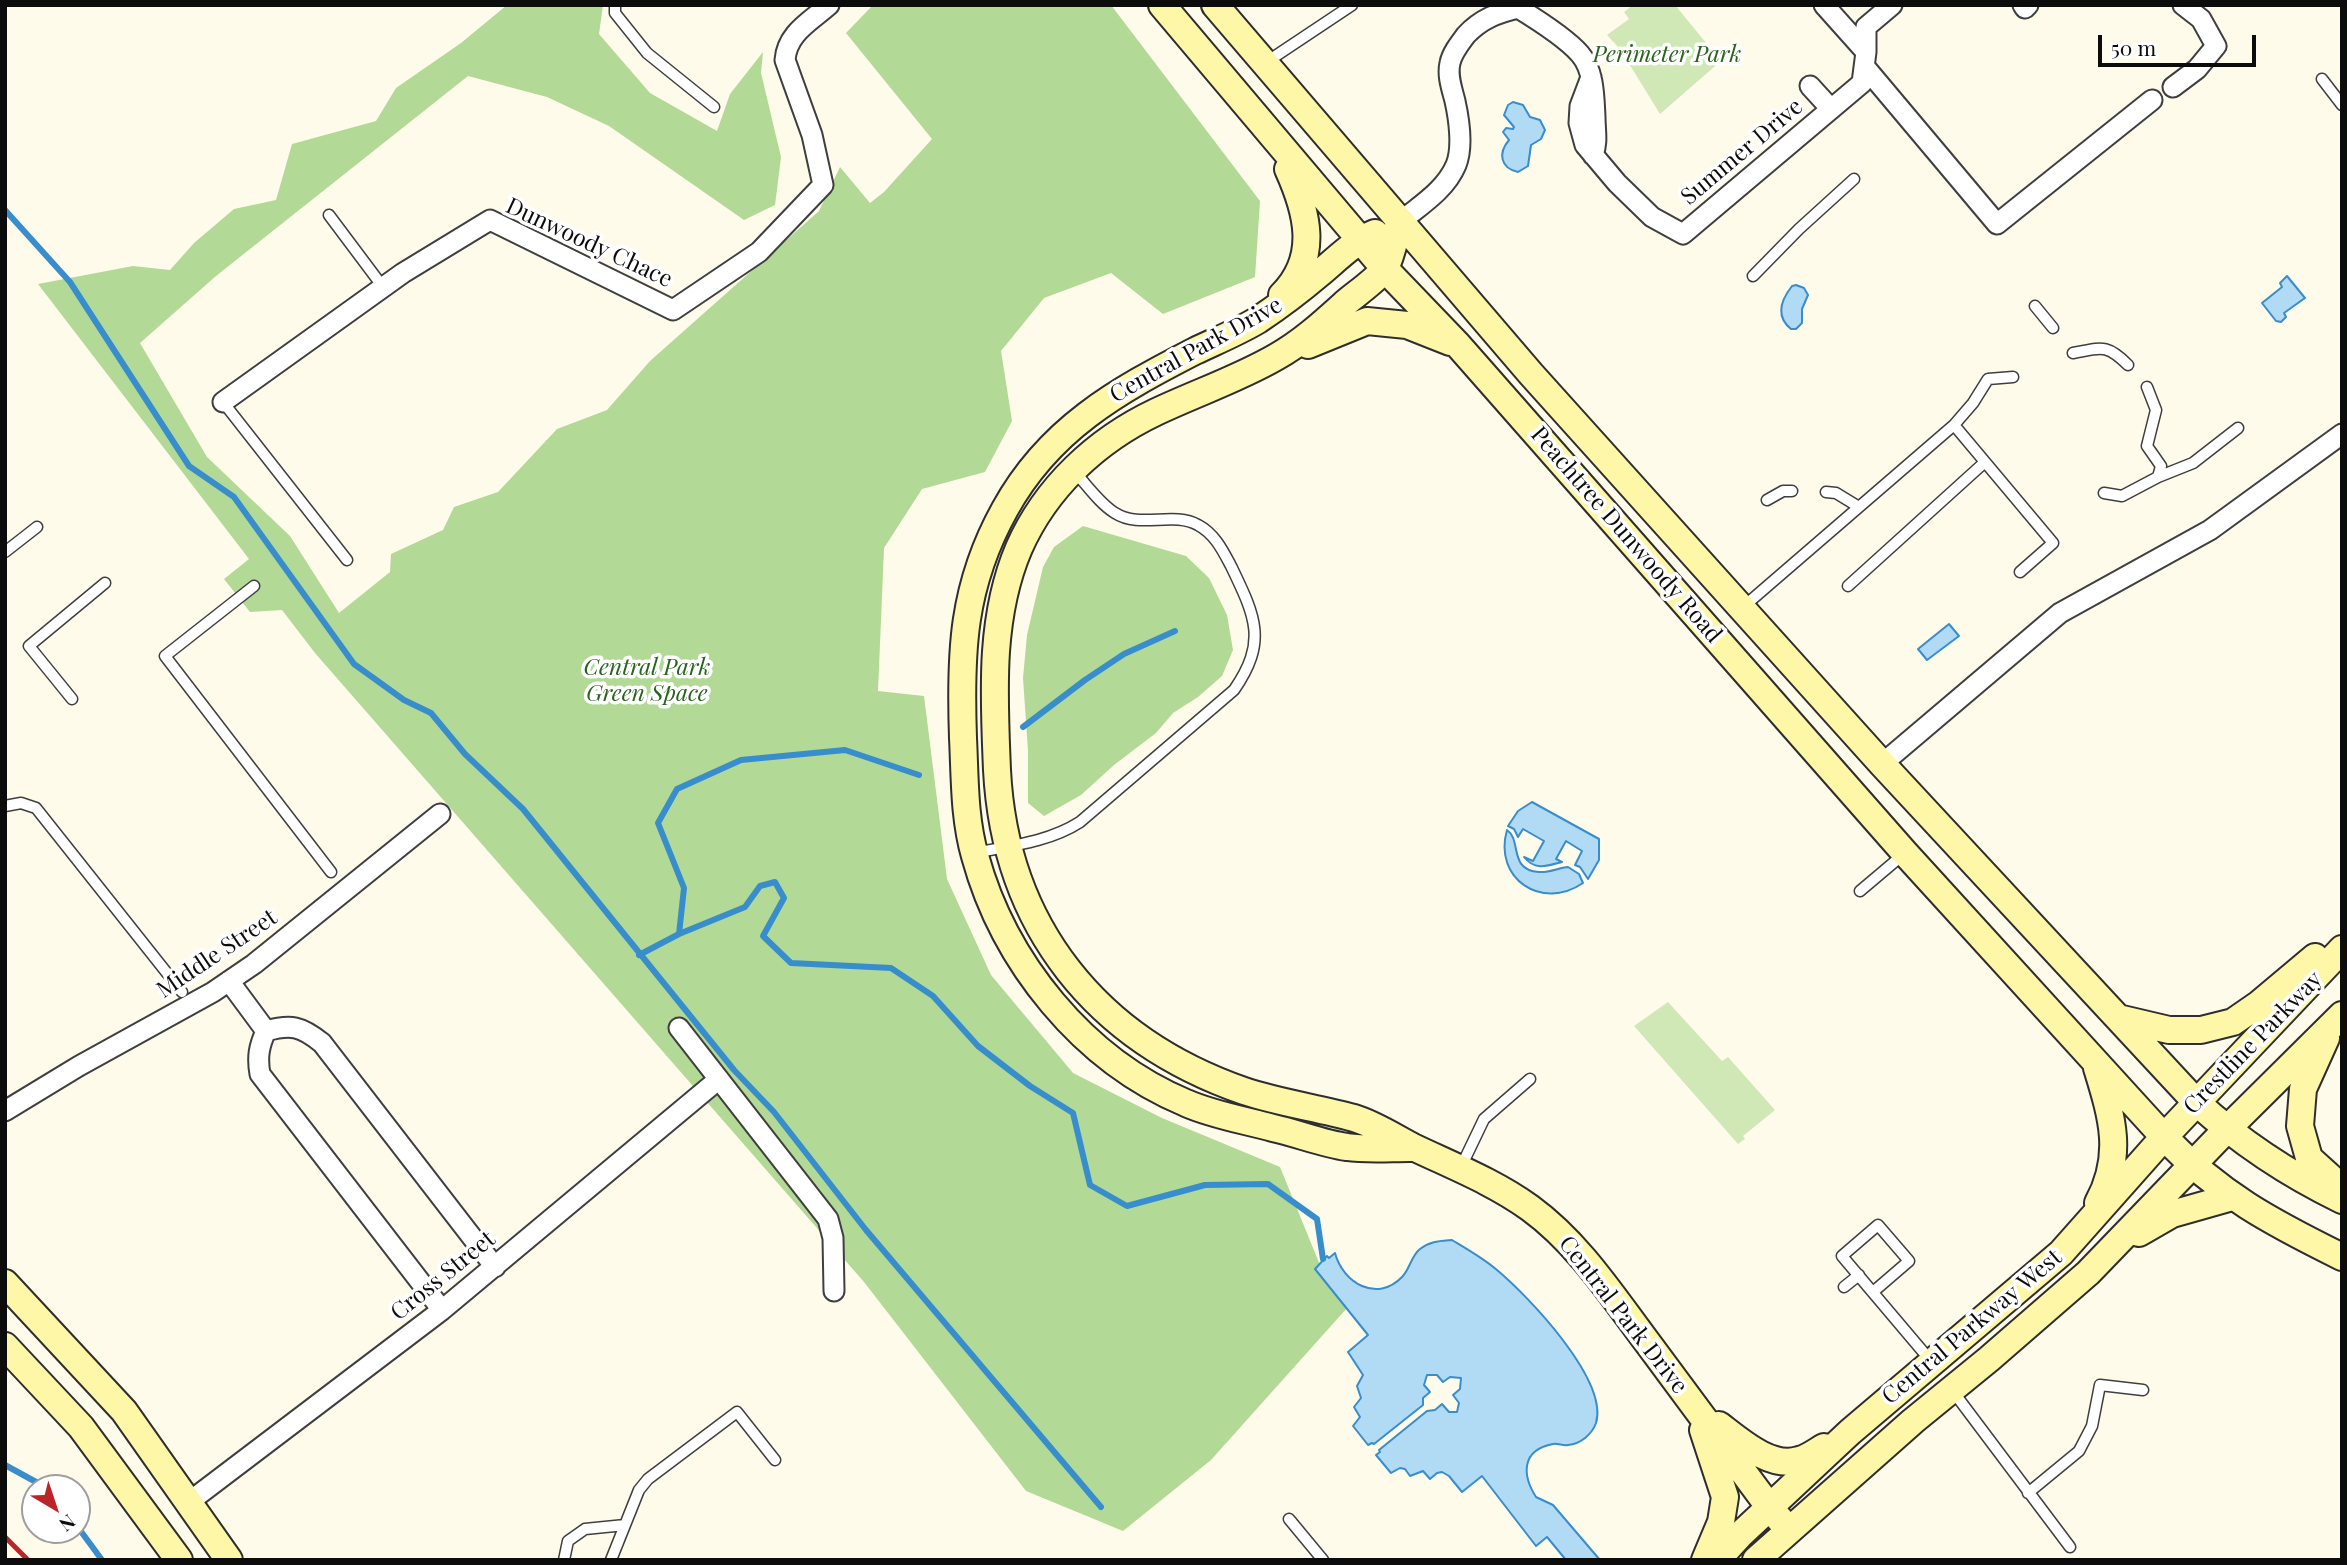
<!DOCTYPE html>
<html>
<head>
<meta charset="utf-8">
<style>
	body { margin:0 }
	#map { position:relative; width:2347px; height:1565px; overflow:hidden; background:#fffbeb; font-family:"Playfair Display",serif }
	canvas { display:block }
	.frame { position:absolute; inset:0; border:7px solid #0c0c0c; pointer-events:none }
	.north { position:absolute; left:21px; top:1474px; width:70px; height:70px; box-sizing:border-box; background:#fff; border:2px solid #9e9e9e; border-radius:50%; rotate:141deg; font-size:19px; font-weight:700; line-height:28px; text-align:center; color:#0c0c0c }
	.north::after { content:''; display:block; margin:auto; width:24px; height:32px; background:#ba2529; clip-path:polygon(50% 0,100% 100%,50% 72%,0 100%) }
	.scale { position:absolute; left:2098px; top:35px; width:158px; height:32px; box-sizing:border-box; border:4px solid #0c0c0c; border-top:0; padding-left:9px; font-size:21px; line-height:24px; white-space:nowrap; color:#0c0c0c; -webkit-text-stroke:5px #fff; paint-order:stroke }
</style>
</head>
<body>
<div id="map">
<canvas width="2347" height="1565"></canvas>
<div class="frame"></div>
<div class="north">N</div>
<div class="scale">50 m</div>
</div>
<script>
const g = document.querySelector('canvas').getContext('2d');
g.lineJoin = 'round';
function paint(path, color) { g.fillStyle = color; g.fill(path, 'evenodd'); }
function stroke(path, color, width, dash) { g.strokeStyle = color; g.lineWidth = width; g.lineCap = dash ? 'butt' : 'round'; g.setLineDash(dash || []); g.stroke(path); }
function label(font, color, halo, rows, align = 'center') {
  g.font = font + ' "Playfair Display",serif'; g.lineWidth = 7; g.setLineDash([]); g.textBaseline = 'middle'; g.strokeStyle = halo; g.fillStyle = color; for (const [text, x, y, turn = 0] of rows) {
    g.save(); g.translate(x, y); g.rotate((+turn || 0) * Math.PI / 180); g.textAlign = isNaN(turn) ? turn : align; if (halo) g.strokeText(text, 0, 0); g.fillText(text, 0, 0); g.restore();
  }
}
paint(new Path2D(`
	M 1633,5 L 1675,5 L 1721,61 L 1660,114 L 1620,49 L 1607,35 L 1629,19 L 1624,12 Z
	M 1668,1002 L 1722,1061 L 1728,1057 L 1775,1110 L 1743,1136 L 1745,1139 L 1738,1144 L 1634,1026 Z`), '#cfe8b6');
paint(new Path2D(`
	M 507,5 L 603,5 L 599,34 L 650,93 L 717,131 L 730,94 L 763,52 L 761,73 L 781,157 L 775,205 L 744,220 L 609,126 L 547,97 L 468,76 L 216,276 L 140,343 L 207,457 L 290,536 L 339,613 L 390,572 L 391,554 L 443,530 L 454,507 L 498,492 L 557,429 L 607,410 L 650,361 L 819,211 L 840,167 L 870,203 L 884,192 L 932,139 L 846,33 L 873,5 L 1111,5 L 1260,201 L 1255,277 L 1163,314 L 1111,273 L 1044,298 L 1001,351 L 1012,421 L 985,472 L 922,489 L 884,548 L 878,691 L 924,696 L 947,879 L 991,975 L 1073,1073 L 1162,1118 L 1280,1167 L 1320,1265 L 1315,1269 L 1347,1308 L 1211,1460 L 1123,1531 L 1026,1491 L 864,1282 L 315,653 L 282,610 L 250,612 L 224,579 L 249,559 L 38,284 L 133,266 L 170,270 L 194,243 L 234,209 L 276,200 L 292,144 L 376,121 L 396,88 L 461,43 Z
	M 1083,526 L 1186,556 L 1209,578 L 1227,615 L 1233,650 L 1222,676 L 1198,697 L 1173,713 L 1156,733 L 1114,765 L 1081,795 L 1044,816 L 1028,803 L 1028,751 L 1023,678 L 1027,635 L 1043,567 L 1054,547 Z`), '#b2d995');
const water = new Path2D(`
	M 1513,102 L 1523,105 L 1530,117 L 1540,120 L 1545,130 L 1541,139 L 1531,145 L 1528,166 L 1518,172 C 1500,168 1498,153 1509,140 L 1503,132 L 1506,128 L 1513,129 L 1514,127 L 1504,115 L 1508,105 Z
	M 2287,276 L 2305,298 L 2284,313 L 2286,317 L 2281,322 L 2276,321 L 2262,303 L 2282,287 L 2280,283 Z
	M 1796,285 L 1804,288 L 1808,295 L 1802,309 L 1802,323 L 1796,329 L 1791,329 C 1775,316 1781,300 1792,286 Z
	M 1949,624 L 1959,636 L 1927,660 L 1918,649 Z
	M 1532,802 L 1599,839 L 1599,860 L 1588,879 L 1580,867 L 1575,865 L 1582,851 L 1566,841 L 1556,859 L 1562,862 C 1547,866 1535,871 1524,857 L 1533,861 L 1544,841 L 1523,829 L 1518,837 L 1514,829 L 1508,826 L 1518,811 Z
	M 1507,830 C 1522,840 1508,870 1539,872 C 1549,873 1558,868 1568,867 L 1579,874 L 1583,883 C 1542,911 1493,879 1507,830 Z
	M 1452,1240 C 1467,1249 1483,1258 1497,1270 C 1527,1295 1609,1380 1596,1423 C 1592,1434 1581,1444 1568,1445 C 1563,1446 1558,1443 1553,1444 C 1521,1450 1522,1475 1536,1497 L 1553,1505 L 1600,1560 L 1566,1560 L 1547,1537 L 1536,1546 L 1482,1476 L 1462,1492 L 1449,1476 L 1442,1472 L 1437,1473 L 1430,1479 L 1423,1471 L 1410,1476 L 1405,1469 L 1400,1468 L 1391,1473 L 1376,1455 L 1380,1452 L 1379,1450 L 1427,1411 L 1435,1410 L 1442,1404 L 1449,1412 L 1457,1412 L 1459,1403 L 1453,1395 L 1460,1389 L 1461,1378 L 1450,1377 L 1443,1382 L 1437,1375 L 1427,1375 L 1424,1385 L 1430,1392 L 1423,1398 L 1423,1405 L 1374,1444 L 1372,1443 L 1368,1445 L 1353,1426 L 1360,1417 L 1354,1407 L 1361,1398 L 1357,1386 L 1363,1375 L 1348,1352 L 1368,1335 L 1315,1269 L 1327,1256 L 1329,1258 L 1335,1253 C 1343,1283 1377,1303 1402,1277 C 1410,1269 1411,1256 1420,1249 C 1430,1241 1440,1241 1452,1240 Z`);
paint(water, '#b1daf5');
stroke(water, '#388dcc', 2);
stroke(new Path2D(`
	M 5,210 L 70,282 L 189,466 L 234,497 L 354,664 L 404,700 L 431,713 L 465,754 L 523,809 L 734,1070 L 774,1112 L 866,1230 L 1101,1507
	M 1023,727 L 1085,680 L 1124,654 L 1175,631
	M 679,934 L 745,907 L 760,886 L 775,882 L 784,898 L 763,936 L 791,963 L 891,968 L 933,996 L 978,1046 L 1030,1086 L 1073,1113 L 1090,1185 L 1127,1206 L 1205,1185 L 1268,1184 L 1317,1219 L 1323,1259
	M 639,955 L 679,934 L 684,888 L 658,823 L 677,789 L 741,760 L 845,750 L 919,775
	M 5,1465 L 47,1488
	M 77,1526 L 102,1560`), '#388dcc', 6);
const lane = new Path2D(`
	M 615,5 L 615,13 L 647,53 L 714,107
	M 1265,63 L 1352,5
	M 2322,79 L 2342,105
	M 329,215 L 383,287
	M 1753,276 L 1799,229 L 1854,179
	M 2035,306 L 2053,328
	M 2073,353 C 2101,348 2106,343 2128,365
	M 223,402 L 347,560
	M 1954,425 L 2053,543 L 2020,572
	M 2158,477 L 2193,463 L 2238,428
	M 1826,492 L 1836,493 L 1859,507
	M 2104,493 L 2122,496 L 2158,477 L 2161,466 L 2147,446 L 2156,410 L 2147,387
	M 1767,500 L 1783,491 L 1792,491
	M 5,552 L 37,527
	M 254,586 L 165,656 L 331,872
	M 1848,586 L 1985,462
	M 1742,608 L 1954,425 L 1973,403 L 1988,379 L 2013,377
	M 72,699 L 29,646 L 105,583
	M 5,806 L 21,803 L 36,808 L 182,992
	M 974,853 C 1010,846 1049,842 1080,822 L 1234,690 C 1268,641 1255,616 1231,566 C 1223,551 1215,534 1198,525 C 1173,511 1140,529 1115,513 C 1099,503 1087,485 1074,471
	M 1860,891 L 1905,853
	M 1461,1167 L 1484,1119 L 1530,1079
	M 1844,1287 L 1859,1275
	M 1873,1292 L 1909,1261 L 1878,1225 L 1842,1256 L 1930,1360
	M 1952,1390 L 2070,1547
	M 2028,1493 L 2079,1451 L 2092,1426 L 2100,1385 L 2143,1390
	M 1289,1519 L 1323,1560
	M 564,1560 L 568,1541 L 585,1529 L 625,1525
	M 611,1560 L 639,1490 L 648,1479 L 737,1412 L 775,1460`);
const street = new Path2D(`
	M 1824,5 L 1866,52
	M 2023,5 L 2025,8 L 2028,5
	M 1865,67 L 1997,224 L 2152,100
	M 1591,77 L 1580,106 L 1579,123 L 1585,145 L 1617,183 L 1652,217 L 1683,234 L 1862,83 L 1866,52 L 1866,27 L 1892,5
	M 1810,86 L 1831,109
	M 2173,87 L 2197,69 L 2216,46 L 2201,19 L 2183,5
	M 1399,223 C 1419,206 1445,191 1456,165 C 1463,148 1459,119 1455,101 C 1452,89 1447,76 1450,63 C 1452,53 1460,43 1466,35 C 1481,19 1497,13 1518,8 C 1536,19 1566,38 1580,54 C 1594,70 1594,97 1595,117 C 1595,131 1598,142 1593,155
	M 223,402 L 403,273 L 490,220 L 673,310 L 759,252 L 823,185 L 812,135 L 785,60 C 787,33 810,22 829,5
	M 1882,764 L 2060,613 L 2210,530 L 2342,434
	M 229,981 L 266,1031
	M 679,1028 L 828,1219 L 833,1238 L 834,1291
	M 266,1031 C 291,1024 301,1026 322,1043 L 495,1267
	M 266,1031 C 259,1046 257,1057 260,1074 L 442,1310
	M 5,1111 L 79,1066 L 213,992 L 254,964 L 440,814
	M 189,1502 L 442,1310 L 719,1079`);
const secondary = new Path2D(`
	M 1162,5 L 1385,269 L 1458,345 L 1905,853 L 2164,1137 C 2220,1195 2271,1222 2342,1257
	M 1215,5 L 1531,374 L 1882,764 L 2196,1102 C 2240,1142 2288,1174 2342,1200
	M 1399,223 C 1395,236 1392,256 1385,268 C 1377,280 1354,295 1343,305 C 1322,324 1301,343 1276,357 C 1238,379 1196,393 1156,412 C 1097,440 1046,487 1019,548 C 989,618 994,696 997,770 C 1005,927 1097,1040 1244,1091 C 1280,1103 1318,1108 1354,1118 C 1374,1124 1394,1137 1413,1147 C 1453,1166 1494,1182 1530,1208 C 1578,1243 1611,1294 1647,1342 C 1688,1397 1729,1452 1770,1508 L 1788,1529
	M 1375,233 C 1353,242 1337,259 1319,274 C 1299,291 1279,306 1258,320 C 1238,332 1216,341 1195,351 C 1117,391 1049,429 1005,509 C 962,586 960,653 963,738 C 965,778 964,818 975,856 C 1004,962 1083,1060 1186,1103 C 1213,1115 1244,1120 1273,1128 C 1297,1133 1323,1144 1347,1147 C 1367,1150 1390,1148 1410,1148
	M 1282,295 C 1320,257 1307,211 1288,169
	M 1308,345 L 1367,321 L 1407,325 L 1450,342
	M 2118,1018 L 2169,1030 L 2201,1030 L 2233,1022 L 2259,1004 L 2315,957
	M 2326,1038 L 2303,1089 L 2300,1126 L 2309,1158 L 2342,1188
	M 2097,1068 C 2112,1117 2124,1155 2098,1203
	M 2139,1233 L 2172,1214 L 2232,1197
	M 5,1283 L 124,1411 L 229,1560
	M 5,1346 L 81,1427 L 179,1560
	M 1719,1425 C 1740,1441 1771,1469 1799,1460 C 1808,1458 1817,1451 1824,1447
	M 1703,1430 L 1725,1497 L 1721,1522 L 1705,1560
	M 1717,1560 L 1741,1534 L 1850,1432 L 2061,1253 L 2164,1137 L 2342,949
	M 1756,1560 L 1913,1421 L 1989,1359 L 2088,1273 L 2226,1130 L 2342,1015`);
stroke(lane, '#3f3f3f', 13);
stroke(street, '#3f3f3f', 23);
stroke(secondary, '#2e2e2e', 30);
stroke(lane, '#fff', 10);
stroke(street, '#fff', 19);
stroke(secondary, '#fef7a7', 26);
stroke(new Path2D(`
	M 5,1537 L 28,1560`), '#ba2529', 5);
label('italic 23px', '#2a631d', '#fff', [
	["Perimeter Park",1667,55],
	["Central Park",647,668],
	["Green Space",647,694]
]);
label('23px', '#0c0c0c', '#fff', [
	["Summer Drive",1742,152,-40],
	["Dunwoody Chace",589,243,25],
	["Central Park Drive",1196,350,-29],
	["Peachtree Dunwoody Road",1626,535,49],
	["Middle Street",217,954,-34],
	["Crestline Parkway",2253,1043,-46],
	["Cross Street",443,1276,-39],
	["Central Park Drive",1623,1315,52],
	["Central Parkway West",1972,1327,-40]
]);
</script>
</body>
</html>
